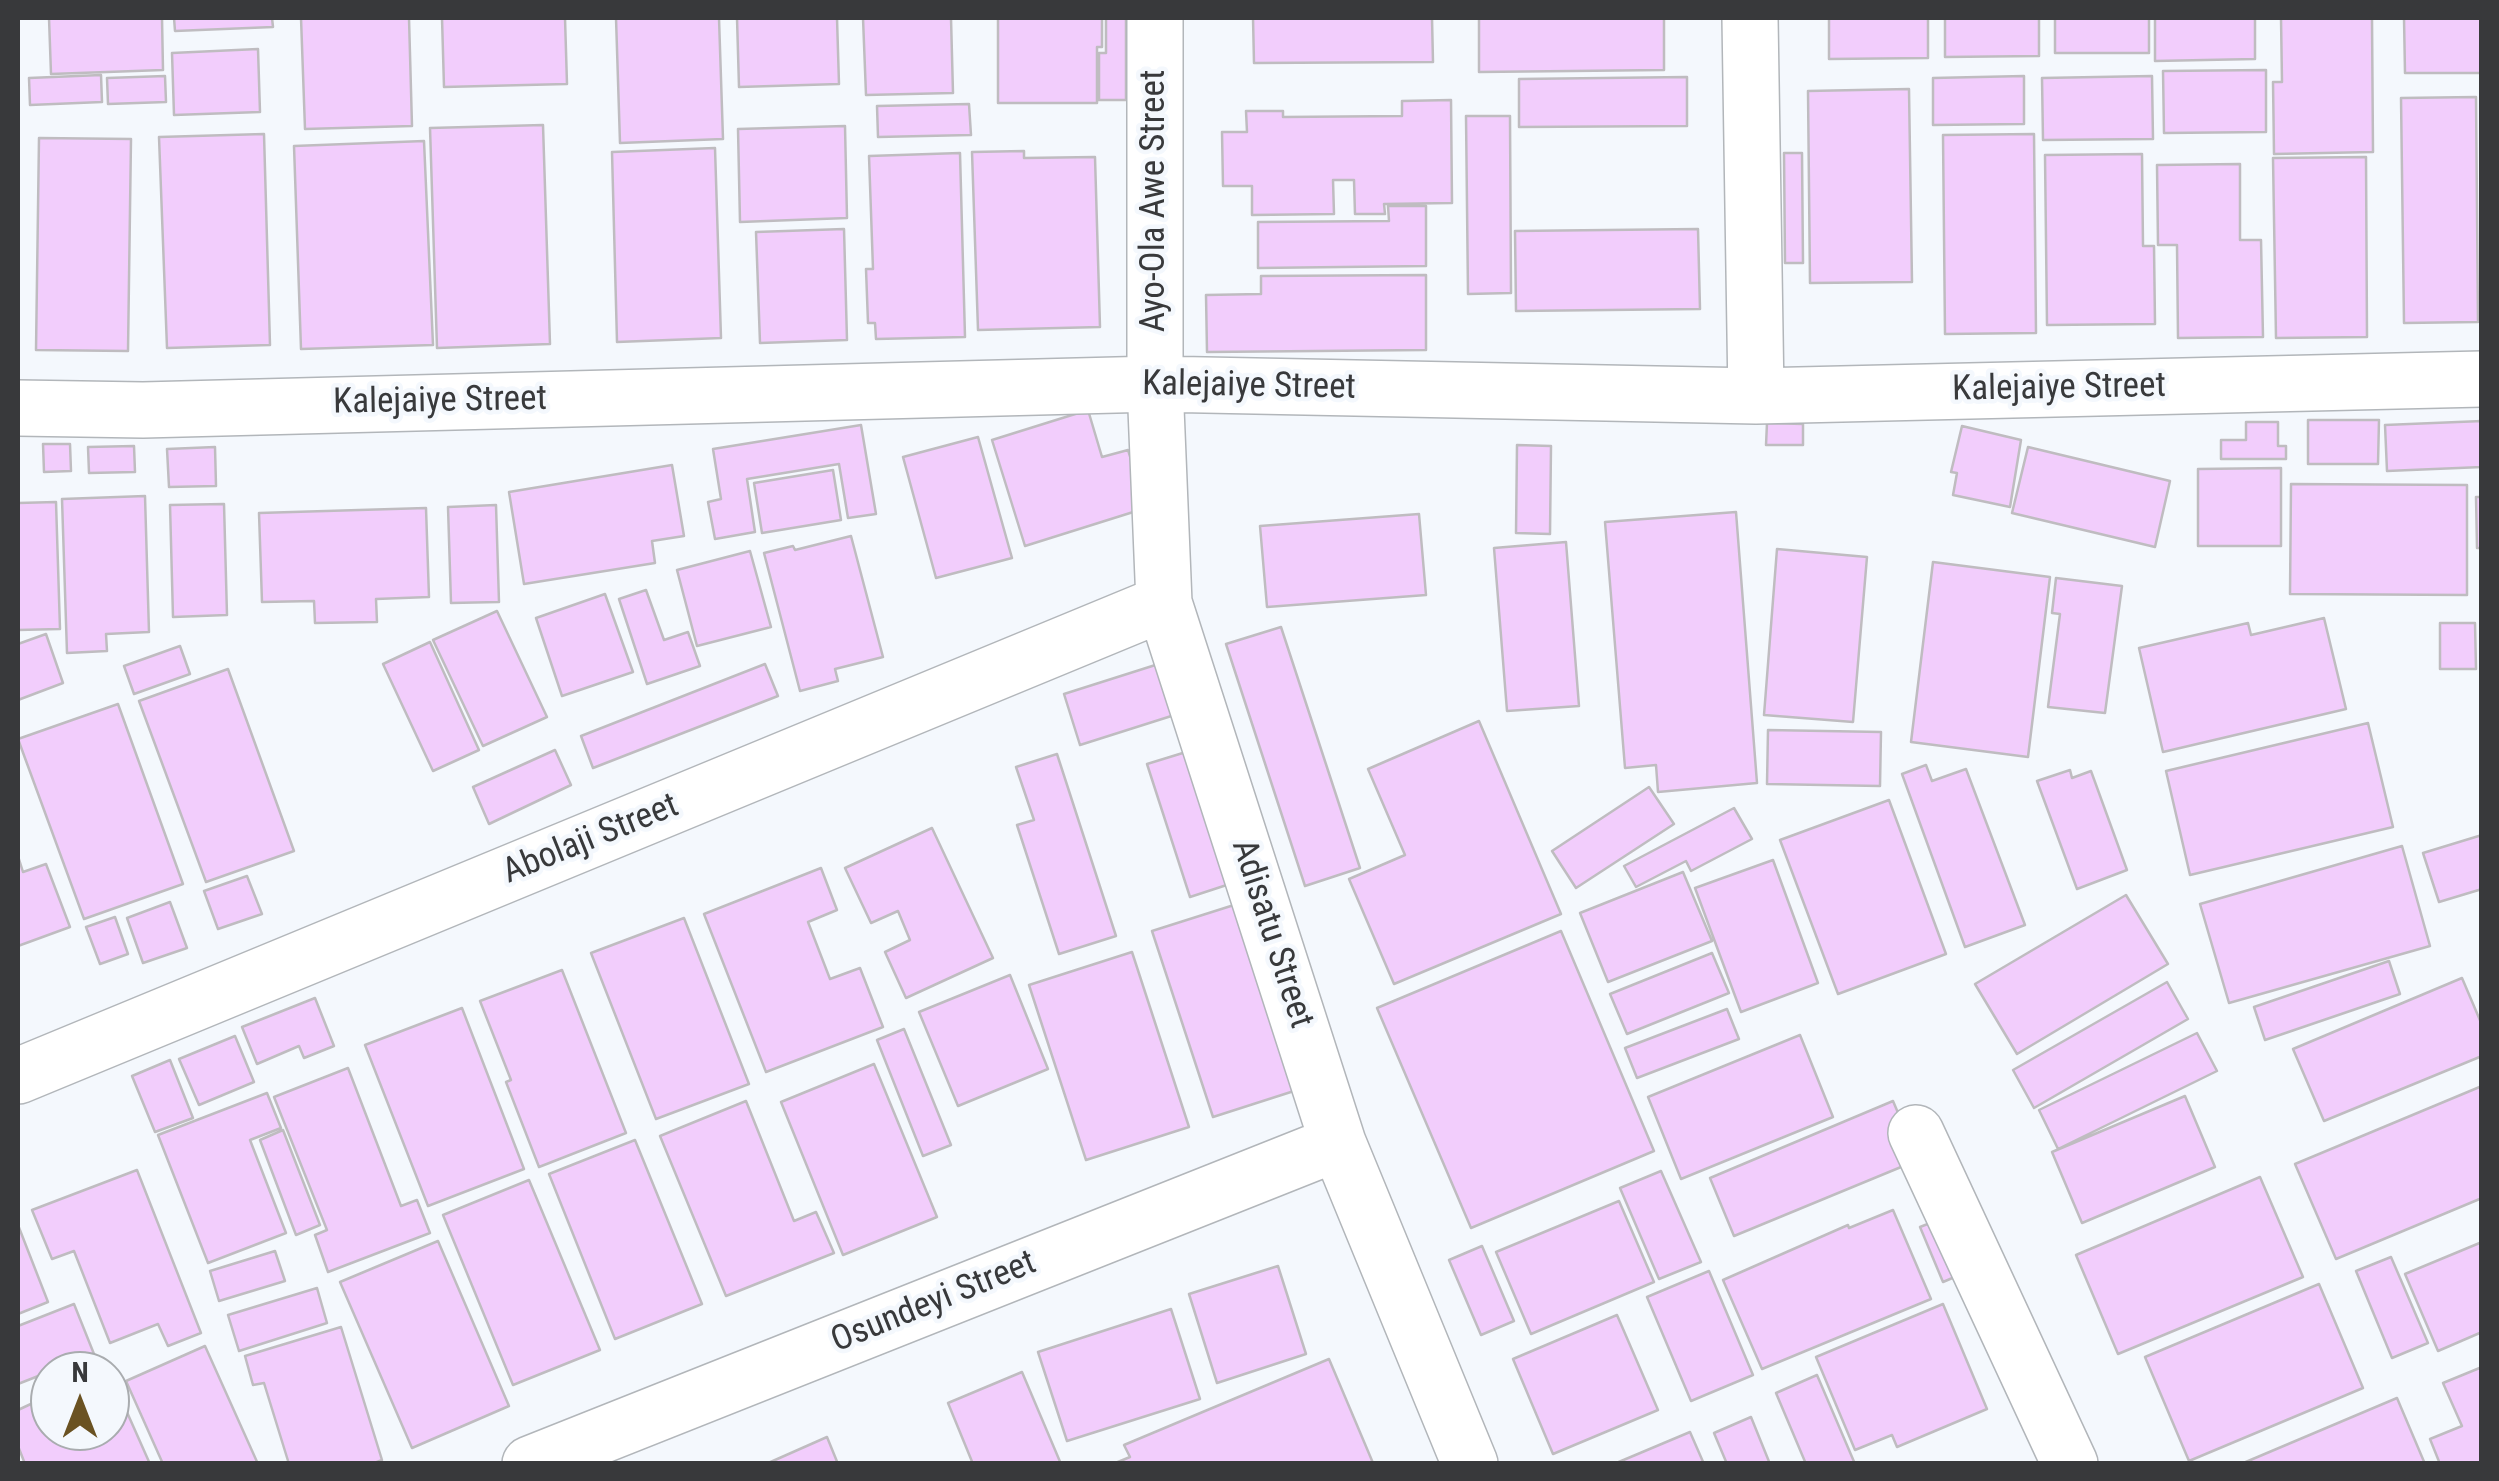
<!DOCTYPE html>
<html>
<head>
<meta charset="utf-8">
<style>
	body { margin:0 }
	#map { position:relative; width:2499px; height:1481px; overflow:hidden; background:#f4f8fd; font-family:"Roboto Condensed",sans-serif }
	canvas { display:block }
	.frame { position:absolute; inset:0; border:20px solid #38393b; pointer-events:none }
	.north { position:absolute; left:30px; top:1351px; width:100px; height:100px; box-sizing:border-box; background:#f4f8fd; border:2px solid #a9acaf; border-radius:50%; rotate:0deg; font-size:28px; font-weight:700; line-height:40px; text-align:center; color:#38393b }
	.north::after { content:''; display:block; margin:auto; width:35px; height:45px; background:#6a5222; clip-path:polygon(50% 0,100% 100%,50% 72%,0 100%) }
</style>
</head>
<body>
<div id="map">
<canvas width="2499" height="1481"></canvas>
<div class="frame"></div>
<div class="north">N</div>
</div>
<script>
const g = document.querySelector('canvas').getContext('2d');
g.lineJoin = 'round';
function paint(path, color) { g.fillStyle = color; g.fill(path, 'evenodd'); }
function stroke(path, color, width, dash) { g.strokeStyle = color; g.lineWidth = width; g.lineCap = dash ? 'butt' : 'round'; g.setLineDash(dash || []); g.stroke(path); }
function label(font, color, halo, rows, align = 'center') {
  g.font = font + ' "Roboto Condensed",sans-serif'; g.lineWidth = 9; g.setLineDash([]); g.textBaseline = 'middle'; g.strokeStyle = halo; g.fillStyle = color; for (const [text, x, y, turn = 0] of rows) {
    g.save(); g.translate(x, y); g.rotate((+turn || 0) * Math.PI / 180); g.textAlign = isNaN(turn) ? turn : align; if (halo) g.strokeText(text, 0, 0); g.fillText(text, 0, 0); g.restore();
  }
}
const building = new Path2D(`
	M 49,18 L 162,18 L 163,70 L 51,74 Z
	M 174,18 L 272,18 L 273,27 L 175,31 Z
	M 301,18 L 409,18 L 412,126 L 305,129 Z
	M 442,18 L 565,18 L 567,84 L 444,87 Z
	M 616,18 L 719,18 L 723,139 L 620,143 Z
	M 737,18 L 837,18 L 839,84 L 739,87 Z
	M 863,18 L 951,18 L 953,93 L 866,95 Z
	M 998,18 L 1102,18 L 1102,47 L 1097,47 L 1097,103 L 998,103 Z
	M 1106,18 L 1126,18 L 1126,100 L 1099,100 L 1099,53 L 1106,53 Z
	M 1253,18 L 1432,18 L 1433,62 L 1254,63 Z
	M 1479,18 L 1664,18 L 1664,70 L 1479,72 Z
	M 1829,18 L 1928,18 L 1928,58 L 1829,59 Z
	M 1945,18 L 2039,18 L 2039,56 L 1945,57 Z
	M 2055,18 L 2149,18 L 2149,53 L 2055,53 Z
	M 2155,18 L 2255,18 L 2255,59 L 2155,61 Z
	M 2281,18 L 2372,18 L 2373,152 L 2274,154 L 2273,82 L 2282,82 Z
	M 2404,18 L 2481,18 L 2482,73 L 2405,73 Z
	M 258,49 L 260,112 L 174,115 L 172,53 Z
	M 2266,70 L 2266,132 L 2164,133 L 2163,71 Z
	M 101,75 L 102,102 L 30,105 L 29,78 Z
	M 165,76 L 166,102 L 108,104 L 107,78 Z
	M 2024,76 L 2024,124 L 1933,125 L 1933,78 Z
	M 2152,76 L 2153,139 L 2043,140 L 2042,78 Z
	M 1687,77 L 1687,126 L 1519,127 L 1519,79 Z
	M 1909,89 L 1912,282 L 1810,283 L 1808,91 Z
	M 2476,97 L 2478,322 L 2404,323 L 2401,98 Z
	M 1451,100 L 1452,203 L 1384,204 L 1385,214 L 1355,214 L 1354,180 L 1333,180 L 1334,214 L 1252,215 L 1252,186 L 1223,186 L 1222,132 L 1247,132 L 1246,111 L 1283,111 L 1283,117 L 1402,116 L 1402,101 Z
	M 969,104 L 971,135 L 878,137 L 877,106 Z
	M 1466,116 L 1510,116 L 1511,293 L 1468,294 Z
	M 543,125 L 550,344 L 437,348 L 430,128 Z
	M 845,126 L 847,218 L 740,222 L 738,129 Z
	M 264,134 L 270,345 L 167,348 L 159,137 Z
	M 2034,134 L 2036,333 L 1945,334 L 1943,135 Z
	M 39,138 L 131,139 L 128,351 L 36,350 Z
	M 424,141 L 433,345 L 301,349 L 294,146 Z
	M 715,148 L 721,338 L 617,342 L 612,152 Z
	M 1024,151 L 1024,158 L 1095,157 L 1100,327 L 978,330 L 972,152 Z
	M 960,153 L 965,337 L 876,339 L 875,323 L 868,323 L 866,269 L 873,269 L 869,156 Z
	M 1784,153 L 1802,153 L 1803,263 L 1785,263 Z
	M 2142,154 L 2143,246 L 2154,246 L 2155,324 L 2047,325 L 2045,155 Z
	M 2366,157 L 2367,337 L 2276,338 L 2273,158 Z
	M 2240,164 L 2240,240 L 2261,240 L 2263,337 L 2178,338 L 2177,245 L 2158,245 L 2157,165 Z
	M 1388,206 L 1426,206 L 1426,266 L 1258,268 L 1258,222 L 1389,221 Z
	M 844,229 L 847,340 L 760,343 L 756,232 Z
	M 1698,229 L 1700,309 L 1516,311 L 1515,231 Z
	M 1426,275 L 1426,350 L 1207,352 L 1206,295 L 1261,294 L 1261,276 Z
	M 1088,410 L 1102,457 L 1128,450 L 1146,508 L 1025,546 L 992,440 Z
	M 2308,420 L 2379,420 L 2378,464 L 2308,464 Z
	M 2482,421 L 2482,467 L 2387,471 L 2385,425 Z
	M 2246,422 L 2278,422 L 2278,446 L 2286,446 L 2286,459 L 2221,459 L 2221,440 L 2246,440 Z
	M 1767,423 L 1803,424 L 1803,445 L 1766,445 Z
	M 861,425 L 876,514 L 848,518 L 839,464 L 747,479 L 755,532 L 715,539 L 708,502 L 721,499 L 713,449 Z
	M 1962,426 L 2021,440 L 2010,507 L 1953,495 L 1957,473 L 1951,472 Z
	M 978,437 L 1012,558 L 936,578 L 903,457 Z
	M 43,444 L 70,444 L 71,471 L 44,472 Z
	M 1517,445 L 1551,446 L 1550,534 L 1516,533 Z
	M 134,446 L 135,472 L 89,473 L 88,447 Z
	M 215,447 L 216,486 L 169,487 L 167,449 Z
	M 2028,447 L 2170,481 L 2155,547 L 2012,513 Z
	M 672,465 L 684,536 L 652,541 L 655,563 L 524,584 L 509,492 Z
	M 2281,468 L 2281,546 L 2198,546 L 2198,469 Z
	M 833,470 L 841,520 L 762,533 L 754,483 Z
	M 2291,484 L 2467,485 L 2467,595 L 2290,594 Z
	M 145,496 L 149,632 L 106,634 L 107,651 L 67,653 L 62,499 Z
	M 2476,497 L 2482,497 L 2482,548 L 2477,548 Z
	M 56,502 L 60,629 L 18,630 L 18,503 Z
	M 224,504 L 227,615 L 173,617 L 170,505 Z
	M 496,505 L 499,602 L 451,603 L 448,507 Z
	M 426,508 L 429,597 L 376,599 L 377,622 L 315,623 L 314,601 L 262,602 L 259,513 Z
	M 1736,512 L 1757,783 L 1658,792 L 1656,765 L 1625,768 L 1605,522 Z
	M 1419,514 L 1426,595 L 1267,607 L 1260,526 Z
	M 851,536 L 883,657 L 835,669 L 838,681 L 800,691 L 764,553 L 793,546 L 795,550 Z
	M 1566,542 L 1579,706 L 1507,711 L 1494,548 Z
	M 1777,549 L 1867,557 L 1853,722 L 1764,715 Z
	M 750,551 L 771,627 L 697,646 L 677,570 Z
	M 1933,562 L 2050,577 L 2028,757 L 1911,742 Z
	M 2056,578 L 2122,586 L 2105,713 L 2048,707 L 2060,614 L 2052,613 Z
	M 646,590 L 664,640 L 688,632 L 700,666 L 647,684 L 619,599 Z
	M 605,594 L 633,672 L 562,696 L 536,618 Z
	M 497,611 L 547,717 L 483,746 L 433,640 Z
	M 2324,618 L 2346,709 L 2163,752 L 2139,648 L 2248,623 L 2251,635 Z
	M 2440,623 L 2475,623 L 2476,669 L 2440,669 Z
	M 1281,627 L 1360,868 L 1305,886 L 1226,644 Z
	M 46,634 L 63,683 L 18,700 L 18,644 Z
	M 430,642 L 479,750 L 433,771 L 383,664 Z
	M 180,646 L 190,674 L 134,694 L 124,666 Z
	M 1168,661 L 1184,712 L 1080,745 L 1064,694 Z
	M 765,664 L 778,696 L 593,768 L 581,736 Z
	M 228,669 L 294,851 L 206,882 L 139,701 Z
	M 118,704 L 183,884 L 84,919 L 18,739 Z
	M 1479,721 L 1561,914 L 1394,984 L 1349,879 L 1405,855 L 1368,769 Z
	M 2368,723 L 2393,827 L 2190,875 L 2166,771 Z
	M 1768,730 L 1881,732 L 1880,786 L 1767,784 Z
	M 1199,748 L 1242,880 L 1190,897 L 1147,764 Z
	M 555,750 L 571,785 L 489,824 L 473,787 Z
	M 1057,754 L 1116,936 L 1059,954 L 1017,825 L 1034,820 L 1016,767 Z
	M 1926,765 L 1932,781 L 1966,769 L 2025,925 L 1965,947 L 1902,774 Z
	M 2070,770 L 2072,778 L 2091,771 L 2127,870 L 2077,889 L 2037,781 Z
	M 1649,787 L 1674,824 L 1576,888 L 1552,851 Z
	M 1889,800 L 1946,954 L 1838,994 L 1780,840 Z
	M 1734,808 L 1752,839 L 1691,871 L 1686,861 L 1636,887 L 1624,866 Z
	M 932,828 L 993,958 L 906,998 L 885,952 L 910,940 L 898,911 L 871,923 L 845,868 Z
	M 2482,835 L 2482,889 L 2439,902 L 2423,853 Z
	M 2402,846 L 2430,946 L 2229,1003 L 2200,904 Z
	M 18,856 L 23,872 L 46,864 L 70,927 L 18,946 Z
	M 1773,860 L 1818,983 L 1741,1012 L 1695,888 Z
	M 821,868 L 837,910 L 808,922 L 830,979 L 860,968 L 883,1027 L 766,1072 L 704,914 Z
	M 1683,872 L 1712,941 L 1608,982 L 1580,913 Z
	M 247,876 L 262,914 L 218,929 L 204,891 Z
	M 2126,895 L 2168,964 L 2017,1054 L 1975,984 Z
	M 170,902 L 187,948 L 143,963 L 127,918 Z
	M 1234,905 L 1294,1091 L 1213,1117 L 1152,931 Z
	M 115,917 L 128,954 L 100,964 L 86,927 Z
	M 684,918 L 749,1084 L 656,1119 L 591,953 Z
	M 1561,931 L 1654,1151 L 1471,1228 L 1377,1008 Z
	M 1132,952 L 1189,1127 L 1086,1160 L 1029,985 Z
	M 1712,953 L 1729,993 L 1627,1034 L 1610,994 Z
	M 2389,961 L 2400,994 L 2265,1040 L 2254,1007 Z
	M 562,970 L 626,1133 L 539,1167 L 506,1082 L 511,1080 L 480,1001 Z
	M 1010,975 L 1048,1069 L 958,1106 L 919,1012 Z
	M 2462,978 L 2482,1025 L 2482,1056 L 2324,1121 L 2293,1049 Z
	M 2167,982 L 2188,1019 L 2034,1108 L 2013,1070 Z
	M 315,998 L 334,1046 L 304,1058 L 299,1046 L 257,1064 L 242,1027 Z
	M 462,1008 L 524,1169 L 428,1206 L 365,1045 Z
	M 1727,1009 L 1739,1039 L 1637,1078 L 1625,1048 Z
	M 904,1029 L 951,1145 L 923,1156 L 877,1040 Z
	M 2197,1033 L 2217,1071 L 2058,1149 L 2039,1110 Z
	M 1800,1035 L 1833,1117 L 1681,1179 L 1648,1097 Z
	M 235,1036 L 254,1082 L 199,1105 L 179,1059 Z
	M 170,1060 L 193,1118 L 155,1132 L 132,1076 Z
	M 874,1064 L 937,1217 L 843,1255 L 781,1102 Z
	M 348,1068 L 401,1206 L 417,1200 L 430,1233 L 328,1272 L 315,1235 L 327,1230 L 274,1097 Z
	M 2482,1086 L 2482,1198 L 2336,1259 L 2295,1164 Z
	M 267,1093 L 281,1128 L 250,1140 L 286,1233 L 208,1263 L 158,1135 Z
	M 2185,1096 L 2215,1167 L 2082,1223 L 2052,1152 Z
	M 746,1101 L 794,1221 L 816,1212 L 834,1253 L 726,1296 L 660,1136 Z
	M 1893,1101 L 1918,1160 L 1734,1236 L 1710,1178 Z
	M 283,1130 L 320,1225 L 296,1235 L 260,1140 Z
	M 635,1140 L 702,1304 L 615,1339 L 549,1174 Z
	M 137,1170 L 201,1333 L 168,1346 L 158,1324 L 110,1343 L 74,1251 L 52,1259 L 32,1210 Z
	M 1661,1171 L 1701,1262 L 1659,1279 L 1620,1188 Z
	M 2260,1177 L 2303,1277 L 2118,1354 L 2076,1255 Z
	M 529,1180 L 600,1350 L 513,1385 L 443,1215 Z
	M 1619,1201 L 1654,1282 L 1531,1334 L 1496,1252 Z
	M 1893,1210 L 1931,1299 L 1762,1369 L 1723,1280 L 1848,1225 L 1849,1228 Z
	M 1953,1214 L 1976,1268 L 1943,1282 L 1920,1227 Z
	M 18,1225 L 48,1302 L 18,1314 Z
	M 438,1241 L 509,1406 L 412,1448 L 340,1282 Z
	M 2482,1242 L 2482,1332 L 2438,1351 L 2405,1274 Z
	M 1482,1246 L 1514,1321 L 1481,1335 L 1449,1260 Z
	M 275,1251 L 285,1281 L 219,1301 L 210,1271 Z
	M 2391,1257 L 2428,1343 L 2392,1358 L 2356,1271 Z
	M 1278,1266 L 1306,1354 L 1217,1383 L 1189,1294 Z
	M 1709,1271 L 1753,1375 L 1691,1401 L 1647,1297 Z
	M 2319,1284 L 2363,1388 L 2189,1461 L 2145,1357 Z
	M 317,1288 L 327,1323 L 239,1351 L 228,1315 Z
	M 74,1304 L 94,1354 L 18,1384 L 18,1326 Z
	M 1943,1304 L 1987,1409 L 1897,1447 L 1892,1435 L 1855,1450 L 1816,1357 Z
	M 1171,1309 L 1200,1399 L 1067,1441 L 1038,1352 Z
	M 1617,1315 L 1658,1410 L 1553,1454 L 1513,1359 Z
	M 341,1327 L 382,1460 L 372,1464 L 289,1464 L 264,1383 L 253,1385 L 245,1356 Z
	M 205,1346 L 258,1464 L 163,1464 L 126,1381 Z
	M 1329,1359 L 1373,1463 L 1113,1464 L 1130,1457 L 1124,1445 Z
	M 2482,1367 L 2482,1464 L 2440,1464 L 2430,1439 L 2462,1426 L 2443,1383 Z
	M 1022,1372 L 1061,1464 L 973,1464 L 948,1403 Z
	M 110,1374 L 150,1464 L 25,1464 L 18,1446 L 18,1410 L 50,1395 L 50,1431 L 110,1431 Z
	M 1817,1375 L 1855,1464 L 1806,1464 L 1776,1393 Z
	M 2397,1398 L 2425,1464 L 2241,1464 Z
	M 1751,1417 L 1770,1464 L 1727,1464 L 1714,1433 Z
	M 1690,1432 L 1704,1464 L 1614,1464 Z
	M 827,1437 L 838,1464 L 766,1464 Z`);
paint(building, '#f2cdfc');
stroke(building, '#bfbcc0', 2.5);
const minor = new Path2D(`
	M 1155,18 L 1155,384 L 1164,603 L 1338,1143 L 1470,1464
	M 1750,18 L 1756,396
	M 18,408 L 143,410 L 1155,384 L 1756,396 L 2482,379
	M 18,1076 L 1164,603
	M 1916,1133 L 2070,1464
	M 530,1464 L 1338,1143`);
stroke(minor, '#b2b6ba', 58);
stroke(minor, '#fff', 55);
label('35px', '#38393b', '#f4f8fd', [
	["Ayo-Ola Awe Street",1155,201,-90],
	["Kalejaiye Street",1249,387,1],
	["Kalejaiye Street",2059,389,-1],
	["Kalejaiye Street",440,402,-1],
	["Abolaji Street",591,840,-22],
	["Adisatu Street",1271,934,72],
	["Osundeyi Street",934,1303,-22]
]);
</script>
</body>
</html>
